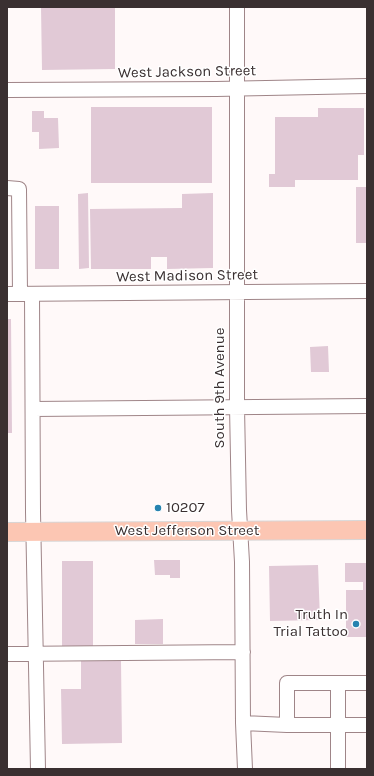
<!DOCTYPE html>
<html>
<head>
<meta charset="utf-8">
<style>
  body { margin:0 }
  #map { position:relative; width:374px; height:776px; overflow:hidden; background:#fff9f9; font-family:Karla,sans-serif }
  canvas { display:block }
  .frame { position:absolute; inset:0; border:8px solid #3a3031; pointer-events:none }
</style>
</head>
<body>
<div id="map">
<canvas width="374" height="776"></canvas>
<div class="frame"></div>
</div>
<script>
const context = document.querySelector('canvas').getContext('2d');
context.lineJoin = 'round';
function fillPath(path, color) {
  context.fillStyle = color;
  context.fill(path, 'evenodd');
}
function shape(rows) {
  const path = new Path2D();
  for (const r of rows) {
    path.moveTo(r[0], r[1]);
    for (let i = 2; i < r.length; i += 2) path.lineTo(r[i], r[i + 1]);
  }
  return path;
}
function trace(path, color, width, dash) {
  context.strokeStyle = color;
  context.lineWidth = width;
  context.lineCap = dash ? 'butt' : 'round';
  context.setLineDash(dash || []);
  context.stroke(path);
}
function drawText(font, color, halo, rows, align = 'center') {
  context.font = font + ' Karla,sans-serif';
  context.lineWidth = 3;
  context.setLineDash([]);
  context.textBaseline = 'middle';
  context.strokeStyle = halo;
  context.fillStyle = color;
  for (const [text, x, y, turn = 0] of rows) {
    context.save();
    context.translate(x, y);
    context.rotate((+turn || 0) * Math.PI / 180);
    context.textAlign = isNaN(turn) ? turn : align;
    if (halo) context.strokeText(text, 0, 0);
    context.fillText(text, 0, 0);
    context.restore();
  }
}
fillPath(shape([
  [41,7,115,7,115,69,42,70],
  [91,107,212,107,212,183,91,183],
  [318,108,364,108,364,155,358,155,358,180,295,180,295,187,269,187,269,174,275,174,275,117,318,117],
  [32,111,44,111,44,118,58,118,59,148,39,149,39,132,32,132],
  [356,187,367,187,367,243,356,243],
  [88,193,89,268,79,269,78,194],
  [213,193,213,268,167,269,167,257,151,257,151,269,91,269,90,209,182,208,182,194],
  [35,206,59,206,59,269,35,269],
  [7,319,11,319,12,433,7,433],
  [328,346,329,372,311,372,310,347],
  [154,560,180,560,180,578,170,578,170,575,155,575],
  [62,561,93,561,93,646,62,646],
  [345,563,367,563,367,637,346,637,346,590,363,590,363,582,345,582],
  [318,565,320,620,270,621,269,566],
  [163,619,163,644,135,644,135,620],
  [81,661,121,661,122,743,62,744,61,689,81,689]
]), '#e1c9d6');
const minor = shape([
  [237,7,237,407,239,510,242,562,243,723,245,769],
  [7,90,216,89,367,86],
  [7,188,19,189,20,294],
  [7,294,367,291],
  [32,294,33,512,38,769],
  [33,409,367,406],
  [7,654,243,652],
  [338,683,338,725,367,725],
  [243,723,287,725,287,683,367,683],
  [287,725,338,725,338,769]
]);
const major = shape([
  [7,532,367,530]
]);
trace(minor, '#9f8588', 16);
trace(major, '#d8d6d6', 20);
trace(minor, '#fff', 14);
trace(major, '#fcc6b3', 18);
for (const [x, y, r, color] of [
  [158,508,4,"#2683b0"],
  [356,624,4,"#2683b0"]
]) {
  const dot = new Path2D();
  dot.arc(x, y, r, 0, 2 * Math.PI);
  context.fillStyle = color;
  context.fill(dot);
  trace(dot, '#fff', 1.5);
}
drawText('15px', '#3a3031', '#fff', [
  ["West Jackson Street",187,72,-1],
  ["West Madison Street",187,276,-1],
  ["South 9th Avenue",220,388,-90],
  ["West Jefferson Street",187,531]
]);
drawText('15px', '#3a3031', '#fff', [
  ["10207",166,508],
  ["Truth In",348,615,"right"],
  ["Trial Tattoo",348,632,"right"]
], 'left');
</script>
</body>
</html>
